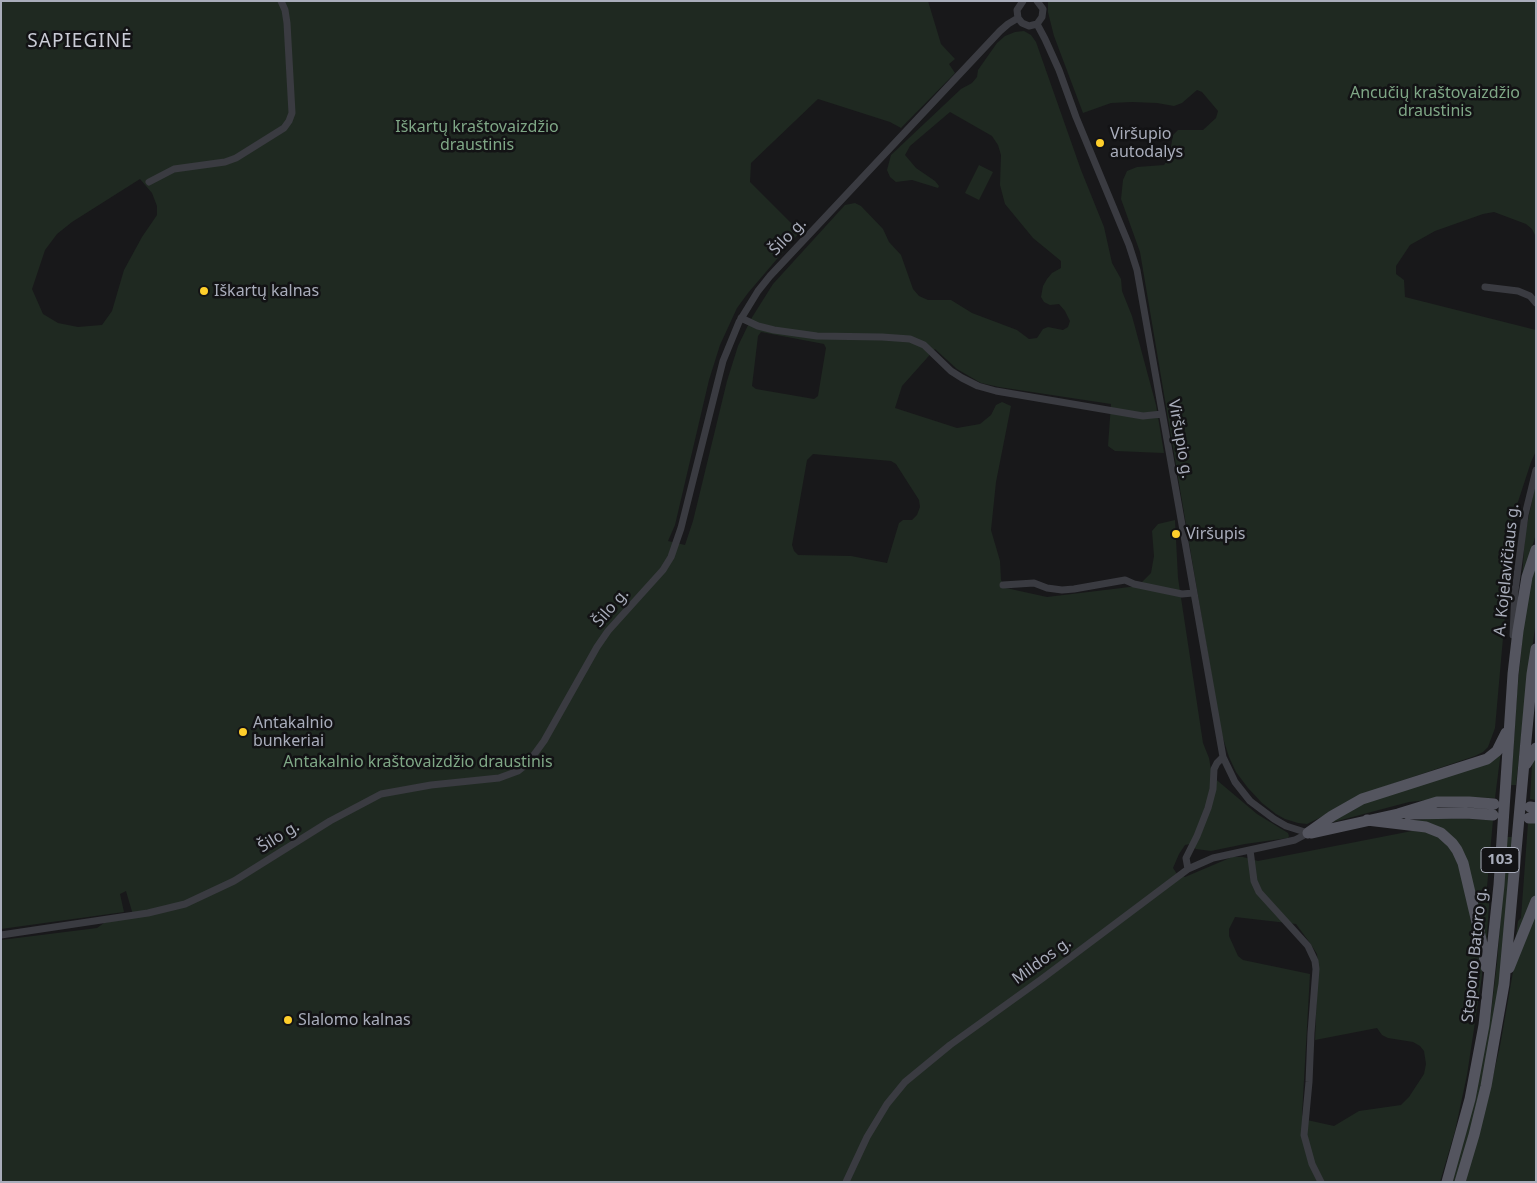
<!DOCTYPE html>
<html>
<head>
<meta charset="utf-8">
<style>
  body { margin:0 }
  #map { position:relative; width:1537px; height:1183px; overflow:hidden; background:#18181a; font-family:"Noto Sans",sans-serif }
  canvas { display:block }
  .frame { position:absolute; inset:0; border:2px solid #a9adbb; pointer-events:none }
</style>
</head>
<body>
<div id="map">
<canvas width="1537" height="1183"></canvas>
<div class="frame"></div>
</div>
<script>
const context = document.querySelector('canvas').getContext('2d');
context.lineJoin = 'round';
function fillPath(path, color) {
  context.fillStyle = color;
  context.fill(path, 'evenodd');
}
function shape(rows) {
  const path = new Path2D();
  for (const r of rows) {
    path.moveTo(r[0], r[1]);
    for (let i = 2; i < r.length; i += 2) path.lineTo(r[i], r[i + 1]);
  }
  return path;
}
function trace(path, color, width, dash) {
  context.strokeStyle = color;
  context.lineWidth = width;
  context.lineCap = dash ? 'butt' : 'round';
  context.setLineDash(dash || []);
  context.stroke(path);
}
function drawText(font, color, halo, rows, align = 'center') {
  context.font = font + ' "Noto Sans",sans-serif';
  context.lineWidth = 5;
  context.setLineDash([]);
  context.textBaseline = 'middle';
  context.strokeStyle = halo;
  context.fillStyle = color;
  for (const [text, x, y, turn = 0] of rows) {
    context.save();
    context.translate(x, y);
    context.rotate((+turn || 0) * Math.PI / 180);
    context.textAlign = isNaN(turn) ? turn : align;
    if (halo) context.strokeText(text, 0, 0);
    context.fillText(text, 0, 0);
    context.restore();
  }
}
fillPath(shape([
  [1,1,928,1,941,44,955,59,949,64,955,73,901,128,890,122,818,99,751,163,750,182,800,232,748,293,737,308,720,345,709,380,675,525,668,541,685,545,693,521,727,381,738,346,751,319,773,284,845,205,855,203,861,206,883,229,889,242,901,255,913,289,919,296,928,300,951,300,972,313,1017,330,1029,339,1037,338,1043,329,1048,327,1063,330,1068,327,1070,321,1065,311,1059,304,1050,305,1044,302,1041,297,1043,286,1047,279,1052,273,1061,268,1061,261,1033,238,1005,204,1000,185,1001,155,998,145,992,136,950,112,910,146,905,155,916,168,935,181,939,186,938,188,912,180,896,182,890,177,887,170,891,155,961,89,972,83,977,77,978,70,997,43,1005,36,1015,32,1024,31,1031,35,1036,42,1081,170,1104,227,1112,263,1121,279,1122,291,1132,316,1156,405,1164,453,1115,451,1108,446,1111,404,999,387,981,383,957,369,935,349,902,386,895,408,957,428,980,424,991,415,996,405,1002,402,1011,406,996,482,991,530,1000,561,1001,580,1006,588,1047,597,1138,586,1151,573,1154,556,1152,531,1158,524,1175,520,1178,578,1203,743,1209,758,1212,776,1257,814,1288,833,1289,836,1288,838,1245,844,1211,851,1196,849,1190,844,1185,845,1179,854,1173,868,1177,874,1185,877,1232,857,1243,857,1258,861,1412,831,1432,832,1438,835,1457,856,1482,963,1482,976,1467,1075,1455,1131,1440,1182,1,1182,1,940,97,928,104,923,133,915,126,891,120,894,124,912,1,929],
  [140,179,152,193,157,206,157,215,142,237,124,270,112,311,102,325,78,327,58,323,43,314,32,289,45,250,57,234,72,222],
  [761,332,824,344,826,348,818,396,814,399,756,389,752,386,758,336],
  [813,454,891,461,896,464,919,500,920,507,917,515,912,520,903,520,899,523,887,563,851,556,798,555,794,551,792,545,807,460],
  [1235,917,1296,924,1310,943,1317,954,1318,963,1315,1040,1377,1028,1382,1035,1388,1038,1413,1042,1420,1046,1424,1051,1426,1064,1424,1074,1409,1097,1401,1105,1359,1111,1334,1126,1307,1120,1302,1115,1310,974,1243,960,1238,956,1229,936,1229,929],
  [1048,1,1536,1,1536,237,1532,229,1526,224,1494,212,1483,214,1435,231,1410,245,1396,266,1396,274,1404,280,1405,297,1536,330,1536,451,1531,462,1514,514,1495,728,1488,747,1483,752,1475,756,1380,788,1307,824,1298,823,1285,819,1276,814,1262,803,1248,788,1236,772,1229,757,1221,732,1140,252,1121,199,1123,180,1127,171,1137,167,1164,165,1169,158,1173,135,1178,130,1203,130,1216,118,1218,111,1202,92,1197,90,1182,103,1174,106,1157,103,1132,102,1111,103,1083,113,1054,36,1048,12],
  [979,165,993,172,979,200,965,193],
  [1536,482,1536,534,1522,580,1525,534],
  [1536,564,1536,621,1525,700,1516,785,1511,785,1517,693,1526,602],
  [1501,751,1495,798,1456,797,1409,802,1326,824,1353,807],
  [1536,754,1536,800,1530,799,1532,764],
  [1440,818,1493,820,1487,887,1490,892,1486,947,1456,844,1403,821],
  [1528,823,1536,823,1536,896,1515,944,1518,921,1521,918],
  [1507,837,1513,837,1504,939,1495,1020,1470,1134,1456,1182,1451,1182,1491,1013,1497,963],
  [1536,910,1536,1182,1464,1182,1487,1102,1500,1046,1514,966]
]), '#1f2921');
trace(shape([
  [1023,1,1017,10,1018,18,1022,23,1029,26,1037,24,1042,17,1043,9,1037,1],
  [1037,24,1045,39,1059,70,1076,117,1129,245,1137,270,1223,757,1235,782,1250,801,1274,819,1286,826,1308,833],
  [149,182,174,169,225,162,236,158,284,128,289,121,292,113,287,23,285,10,281,1],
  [1485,287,1518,291,1530,296,1536,303],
  [741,318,758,326,774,330,817,336,882,337,910,339,924,345,951,371,962,378,978,386,996,391,1143,416,1162,414],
  [1003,585,1034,583,1047,588,1062,590,1074,589,1125,580,1134,584,1182,594,1193,593],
  [1513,635,1515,591,1525,515,1536,470],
  [1250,850,1254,881,1259,892,1308,946,1315,961,1316,969,1311,1033,1309,1082,1304,1135,1312,1164,1321,1182],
  [1188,869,1186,858,1197,836,1208,808,1213,789,1214,769,1217,763,1223,757],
  [1,935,148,913,185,904,234,881,330,821,381,794,431,785,499,778,518,771,528,763,544,741,597,647,608,631,663,570,671,557,681,528,723,361,739,322,758,291,770,276,1000,31,1008,24,1018,18],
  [846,1182,867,1137,887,1104,905,1082,950,1045,1043,978,1188,869,1213,858,1295,840,1308,833]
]), '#3a3b41', 7);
trace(shape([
  [1526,764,1536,748],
  [1530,807,1536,808],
  [1408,814,1466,813,1493,815],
  [1529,818,1536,818],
  [1367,820,1426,827,1441,833,1452,843,1457,850,1463,863,1483,948,1486,967],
  [1308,833,1332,816,1362,799,1487,759,1497,751,1506,733],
  [1312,833,1398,814,1437,802,1469,802,1494,804],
  [1509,968,1536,901],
  [1447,1182,1470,1099,1484,1025,1499,885,1513,674,1518,631,1527,577,1536,550],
  [1460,1182,1474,1135,1486,1086,1504,984,1532,674,1536,649]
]), '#54555f', 11);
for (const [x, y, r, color] of [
  [1100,143,5,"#ffcf2b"],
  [204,291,5,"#ffcf2b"],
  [1176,534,5,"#ffcf2b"],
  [243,732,5,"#ffcf2b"],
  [288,1020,5,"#ffcf2b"]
]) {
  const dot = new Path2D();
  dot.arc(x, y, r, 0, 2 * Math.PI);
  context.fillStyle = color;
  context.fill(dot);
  trace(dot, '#131315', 2);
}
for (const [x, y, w] of [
  [1500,860,38]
]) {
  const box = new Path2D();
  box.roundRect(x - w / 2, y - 12.5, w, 25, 4);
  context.fillStyle = '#131315';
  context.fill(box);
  trace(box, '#a9adbb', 1);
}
drawText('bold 15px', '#a9adbb', null, [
  ["103",1500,860]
]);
drawText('16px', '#7fa786', '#131315', [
  ["Ancučių kraštovaizdžio",1435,93],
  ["draustinis",1435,111],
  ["Iškartų kraštovaizdžio",477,127],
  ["draustinis",477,145],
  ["Antakalnio kraštovaizdžio draustinis",418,762]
]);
drawText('16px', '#a9adbb', '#131315', [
  ["Viršupio",1110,134],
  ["autodalys",1110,152],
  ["Iškartų kalnas",214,291],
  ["Viršupis",1186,534],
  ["Antakalnio",253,723],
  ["bunkeriai",253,741],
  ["Slalomo kalnas",298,1020]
], 'left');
drawText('16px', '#a9adbb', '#131315', [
  ["Šilo g.",788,237,-46],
  ["Viršupio g.",1180,439,80],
  ["A. Kojelavičiaus g.",1507,570,-84],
  ["Šilo g.",611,608,-49],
  ["Šilo g.",279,837,-32],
  ["Stepono Batoro g.",1475,955,-84],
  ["Mildos g.",1042,961,-36]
]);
context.letterSpacing = '1px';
drawText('19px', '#caccd6', '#131315', [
  ["SAPIEGINĖ",80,42]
]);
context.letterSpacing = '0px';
</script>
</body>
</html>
